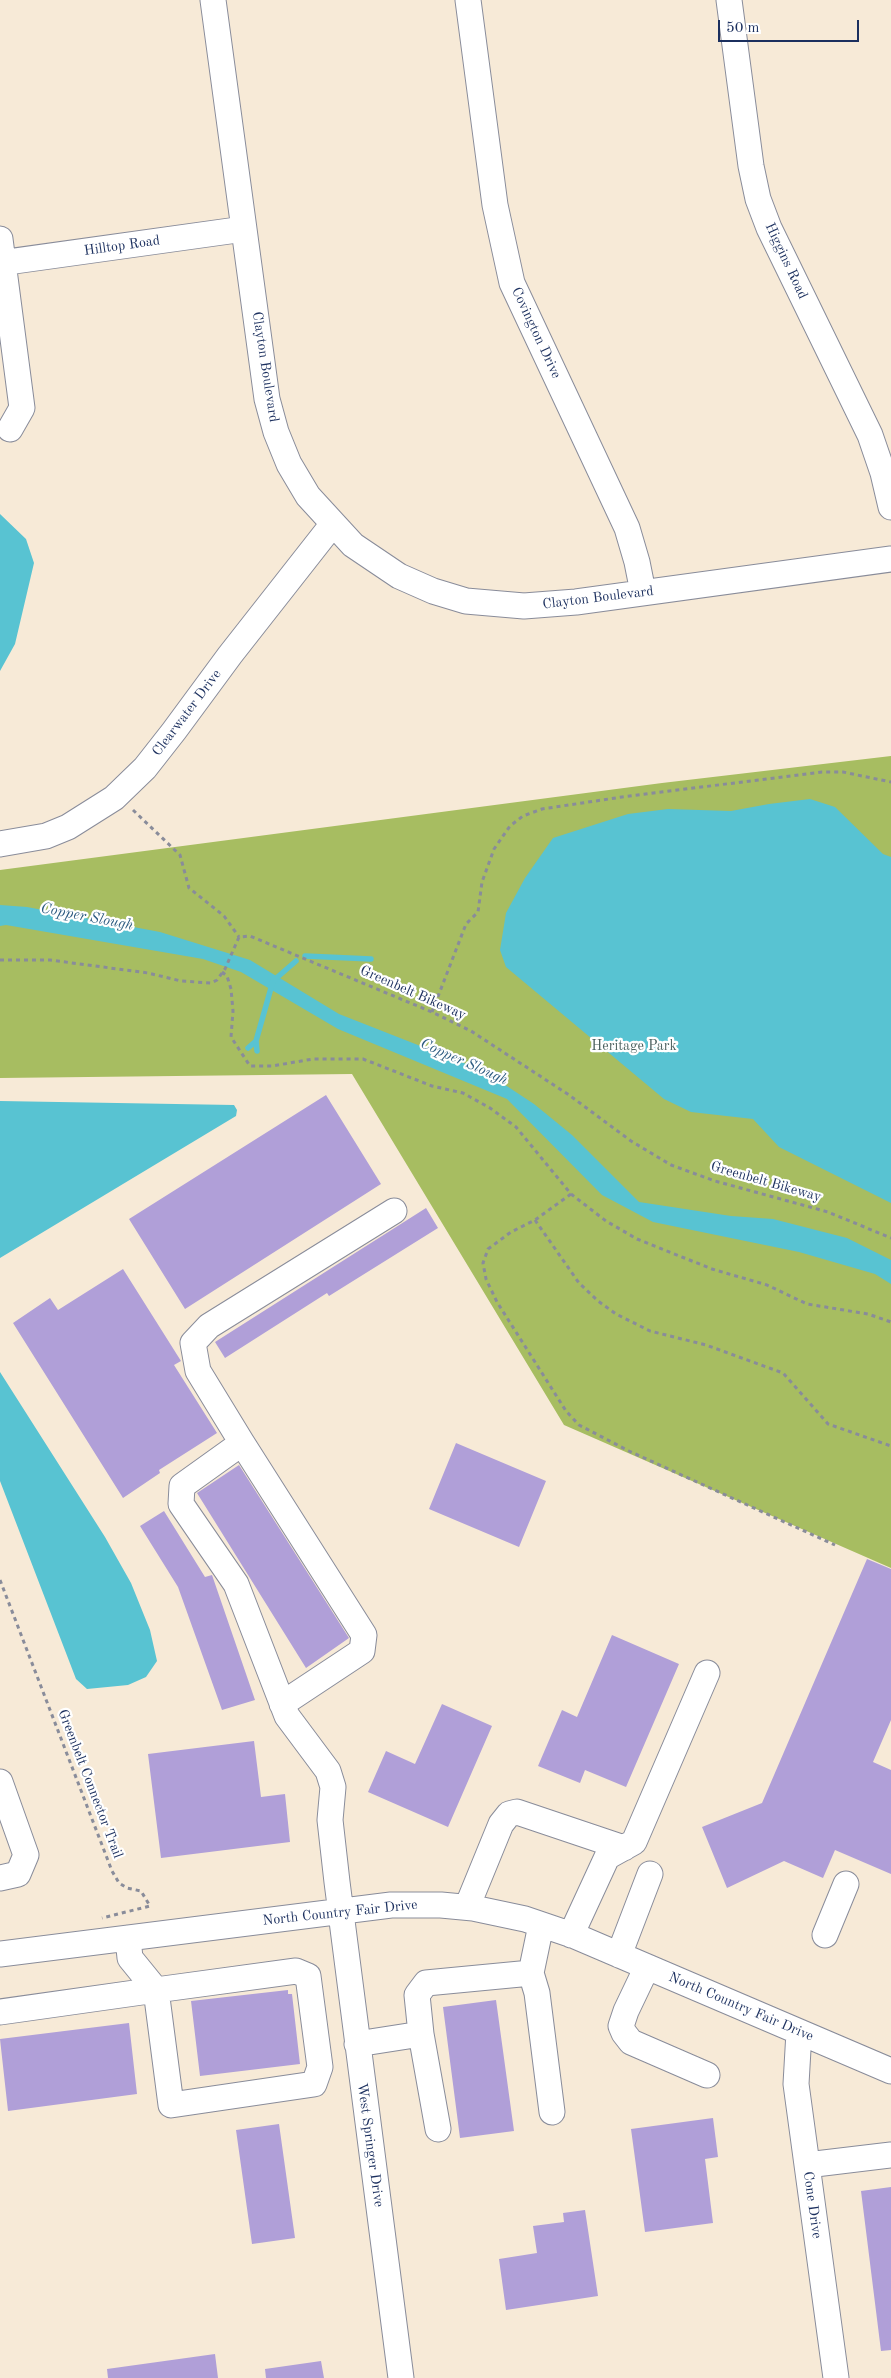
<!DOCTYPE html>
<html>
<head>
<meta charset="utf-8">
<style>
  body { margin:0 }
  #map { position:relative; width:891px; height:2378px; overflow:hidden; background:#f7ead7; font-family:"Old Standard TT",serif }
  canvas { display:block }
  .scale { position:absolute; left:718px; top:20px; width:141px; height:22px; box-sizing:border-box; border:2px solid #1b2f5e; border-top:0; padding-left:6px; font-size:15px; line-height:18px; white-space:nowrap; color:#1b2f5e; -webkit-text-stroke:4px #fff; paint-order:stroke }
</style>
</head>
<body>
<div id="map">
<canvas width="891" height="2378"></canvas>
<div class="scale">50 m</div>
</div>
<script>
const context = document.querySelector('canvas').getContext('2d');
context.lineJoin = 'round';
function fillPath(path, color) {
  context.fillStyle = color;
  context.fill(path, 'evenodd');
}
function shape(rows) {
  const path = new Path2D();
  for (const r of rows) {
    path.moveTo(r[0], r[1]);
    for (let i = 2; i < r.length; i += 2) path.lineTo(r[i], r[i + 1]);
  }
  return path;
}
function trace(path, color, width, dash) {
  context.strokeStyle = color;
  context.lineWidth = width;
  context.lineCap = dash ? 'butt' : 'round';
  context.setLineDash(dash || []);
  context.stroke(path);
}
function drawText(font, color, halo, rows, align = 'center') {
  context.font = font + ' "Old Standard TT",serif';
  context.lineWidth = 4.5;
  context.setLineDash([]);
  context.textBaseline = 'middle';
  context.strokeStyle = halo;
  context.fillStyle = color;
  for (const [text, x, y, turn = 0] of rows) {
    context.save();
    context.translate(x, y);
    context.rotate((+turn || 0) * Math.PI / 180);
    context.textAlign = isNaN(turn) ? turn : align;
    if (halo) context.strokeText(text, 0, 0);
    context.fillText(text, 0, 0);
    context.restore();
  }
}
fillPath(shape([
  [891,756,891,1568,564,1425,352,1074,0,1078,0,870,662,783]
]), '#a7bd61');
fillPath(shape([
  [0,514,26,539,34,563,15,644,0,671],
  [810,799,835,807,883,854,891,857,891,1203,779,1147,753,1119,691,1112,664,1099,506,967,500,950,506,913,525,878,553,838,628,814,668,809,731,811,769,804],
  [0,905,27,907,160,932,250,960,339,1014,484,1071,534,1104,572,1135,639,1202,731,1216,773,1219,847,1238,891,1260,891,1284,875,1274,799,1252,653,1222,602,1195,507,1099,338,1029,241,972,203,959,6,925,0,926],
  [0,1101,234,1105,237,1110,236,1116,0,1258],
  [0,1372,105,1537,131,1583,150,1630,157,1661,146,1677,128,1685,87,1689,76,1679,0,1481]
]), '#58c3d2');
trace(shape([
  [305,956,371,959],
  [248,1048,256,1041],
  [257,1051,256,1041,273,981,296,961]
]), '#58c3d2', 5.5);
fillPath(shape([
  [326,1095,381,1184,185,1309,129,1219],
  [426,1208,438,1228,329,1296,327,1293,225,1358,215,1342],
  [123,1269,181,1361,174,1365,217,1433,159,1470,160,1473,123,1498,13,1323,50,1298,58,1310],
  [456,1443,546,1481,519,1547,429,1509],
  [239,1465,349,1638,306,1668,197,1493],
  [164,1511,205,1577,212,1575,255,1700,222,1710,178,1587,140,1526],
  [867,1559,891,1569,891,1720,873,1762,891,1770,891,1874,835,1850,823,1878,784,1861,727,1888,702,1827,762,1803],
  [612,1635,679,1664,626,1787,585,1770,580,1783,538,1766,562,1710,577,1717],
  [442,1704,492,1726,448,1827,368,1792,386,1751,415,1764],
  [254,1741,261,1797,285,1794,290,1842,161,1858,148,1754],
  [288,1990,288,1994,292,1994,300,2064,200,2076,191,2001],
  [496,2000,514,2131,460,2138,443,2007],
  [129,2023,137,2094,8,2111,0,2039],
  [713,2118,718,2157,705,2159,713,2223,645,2232,631,2129],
  [279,2124,295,2238,252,2244,236,2130],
  [891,2187,891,2350,881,2351,861,2191],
  [585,2210,598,2296,506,2310,499,2259,537,2253,533,2226,564,2222,563,2213],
  [215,2354,218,2378,108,2378,107,2369],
  [321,2361,324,2378,266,2378,265,2369]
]), '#b09fd8');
const minor = shape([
  [213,0,267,399,276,432,289,464,308,496,353,545,399,576,433,591,466,601,524,606,576,602,891,559],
  [468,0,495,205,512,283,627,528,637,562,643,592],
  [729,0,751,166,758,199,769,228,870,435,883,473,891,507],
  [0,239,22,408,10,429],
  [0,263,244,229],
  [0,844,46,836,68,827,114,798,145,768,174,731,230,655,332,525],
  [394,1211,209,1326,193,1343,198,1371,242,1443,182,1486,181,1504,236,1584,287,1716,328,1771,333,1787,330,1820,337,1882,401,2378],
  [242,1443,364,1635,362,1651,282,1704],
  [0,1782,26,1855,18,1874,0,1878],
  [467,1907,501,1824,509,1814,517,1812,624,1848],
  [571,1935,607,1857,634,1842,707,1673],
  [825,1935,846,1884],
  [0,1954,391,1905,441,1905,473,1908,525,1919,575,1936,891,2071],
  [619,1955,650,1874],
  [647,1967,626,2011,621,2026,624,2033,631,2042,707,2075],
  [531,1973,537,1993,552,2112],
  [0,2012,156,1990,296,1971,308,1976,320,2067,314,2084,171,2105,156,1990,130,1958,128,1938],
  [799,2032,796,2084,836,2378],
  [421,2034,438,2129],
  [357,2044,421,2034,417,1995,426,1983,531,1973,541,1925],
  [807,2165,891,2155]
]);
trace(minor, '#898c9a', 27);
trace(shape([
  [133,810,180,855,189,888,224,916,239,937],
  [0,960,50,960,148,973,181,981,211,983,217,980,225,969,239,937,250,936,432,1012,471,1031,569,1095,631,1141,671,1165,715,1181,828,1212,891,1238],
  [222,972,227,976,231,989,233,1011,231,1037,250,1066,272,1066,313,1059,363,1059,432,1086,463,1093,490,1108,516,1127,571,1194,606,1221,637,1239,712,1269,767,1285,807,1304,868,1314,891,1322],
  [432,1012,466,924,478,912,482,882,494,849,510,826,523,816,542,809,622,797,822,772,843,772,891,782],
  [571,1194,535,1220,511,1232,488,1249,483,1263,486,1279,497,1302,566,1411,579,1425,629,1451,835,1545],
  [535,1220,579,1283,598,1301,616,1314,650,1331,706,1345,783,1373,828,1424,891,1446],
  [0,1580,112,1871,119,1883,127,1888,141,1891,150,1906,102,1918]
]), '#898c9a', 3, [4, 4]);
trace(minor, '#fff', 25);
drawText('14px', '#1b2f5e', '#fff', [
  ["Hilltop Road",122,246,-8],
  ["Higgins Road",786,261,65],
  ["Covington Drive",536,333,65],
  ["Clayton Boulevard",265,367,81],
  ["Clayton Boulevard",598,598,-7],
  ["Clearwater Drive",187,713,-53],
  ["Greenbelt Bikeway",413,993,24],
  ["Greenbelt Bikeway",766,1182,16],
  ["Greenbelt Connector Trail",90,1784,69],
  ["North Country Fair Drive",340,1913,-6],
  ["North Country Fair Drive",741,2007,23],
  ["West Springer Drive",370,2145,82],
  ["Cone Drive",812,2205,82]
]);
drawText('14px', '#4c615f', '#fff', [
  ["Heritage Park",634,1046]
]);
drawText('italic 15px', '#2d5b81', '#fff', [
  ["Copper Slough",87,917,11],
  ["Copper Slough",464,1062,24]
]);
</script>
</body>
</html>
